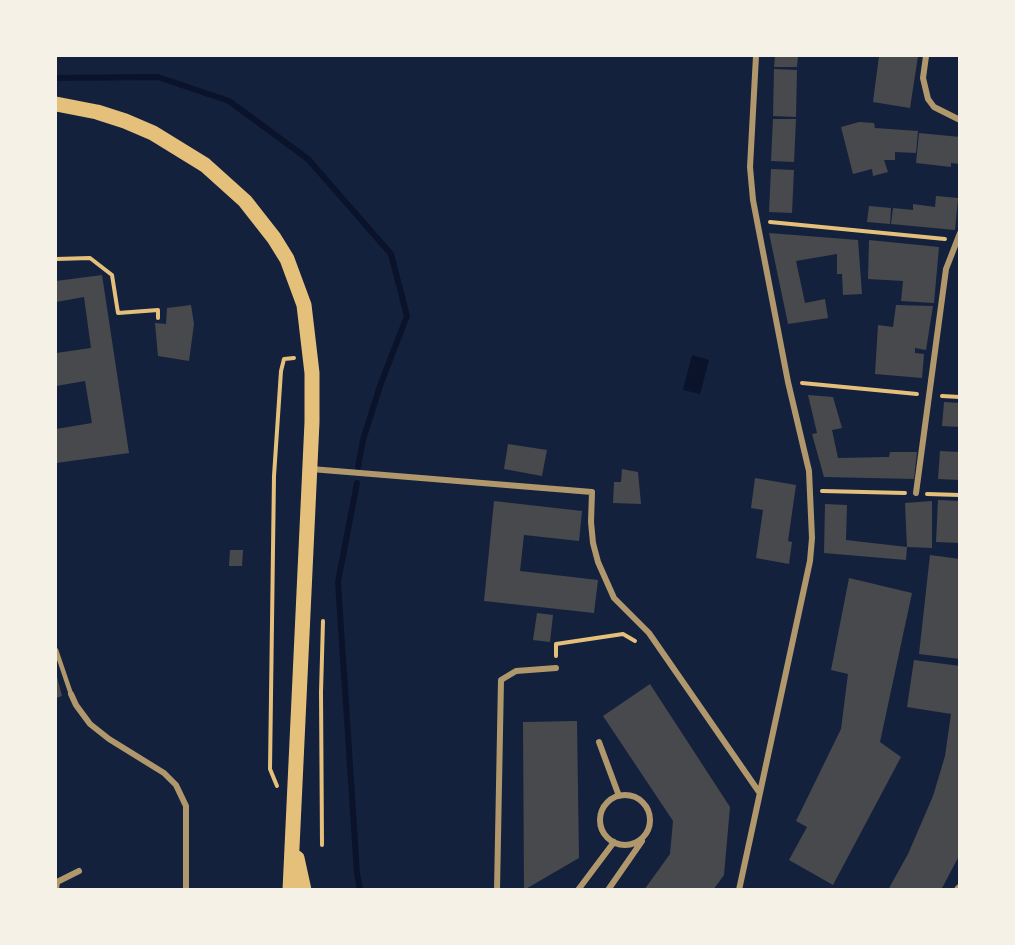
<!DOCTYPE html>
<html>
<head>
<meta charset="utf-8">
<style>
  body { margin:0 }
  #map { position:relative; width:1015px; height:945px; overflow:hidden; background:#14213d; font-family:"Alegreya Sans",sans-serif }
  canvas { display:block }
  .frame { position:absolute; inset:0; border:57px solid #f6f1e7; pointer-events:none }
</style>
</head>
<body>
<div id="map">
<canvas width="1015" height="945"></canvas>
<div class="frame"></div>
</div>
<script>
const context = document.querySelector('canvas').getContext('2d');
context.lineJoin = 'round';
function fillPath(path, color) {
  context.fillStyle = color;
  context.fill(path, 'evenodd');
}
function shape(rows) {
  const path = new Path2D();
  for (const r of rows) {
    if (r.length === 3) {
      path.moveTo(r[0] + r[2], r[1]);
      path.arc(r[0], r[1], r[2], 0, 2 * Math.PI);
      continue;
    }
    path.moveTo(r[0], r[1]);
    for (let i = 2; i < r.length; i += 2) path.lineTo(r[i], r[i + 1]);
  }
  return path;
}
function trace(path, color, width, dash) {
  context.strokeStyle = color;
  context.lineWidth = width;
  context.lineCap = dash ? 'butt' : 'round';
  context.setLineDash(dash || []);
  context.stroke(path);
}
fillPath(shape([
  [692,355,709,360,700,394,683,390]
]), '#0b132b');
trace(shape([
  [56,78,158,77,229,101,308,159,391,254,407,316,381,383,363,440,358,467],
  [357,483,338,582,357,873,360,890]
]), '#0b132b', 6);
fillPath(shape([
  [775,56,798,56,797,67,774,67],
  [879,56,918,56,910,108,873,102],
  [774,69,797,70,796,117,773,116],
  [773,119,796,119,794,162,771,161],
  [859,122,874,123,875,128,918,131,916,153,895,152,895,160,884,160,888,172,873,176,872,169,853,174,841,127],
  [919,133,960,137,960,164,951,163,951,167,916,163],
  [771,169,794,170,792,213,769,212],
  [936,196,958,198,955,230,891,224,893,208,913,210,913,204,935,207],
  [869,206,891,208,890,224,867,222],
  [769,233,858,240,862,294,843,295,842,274,837,274,837,254,796,261,805,303,825,299,828,318,788,324],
  [869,240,939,247,934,303,901,301,903,281,868,279],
  [102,275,129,453,56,463,56,429,92,423,85,381,56,386,56,353,91,348,84,297,56,302,56,281],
  [191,305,194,324,189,361,158,356,155,323,166,324,167,308],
  [896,305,933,306,926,350,915,348,915,353,924,354,922,378,875,374,878,325,893,327],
  [808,395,833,397,842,428,832,430,838,458,889,457,890,452,917,452,914,479,824,477,812,434,817,433],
  [944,402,960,403,960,427,942,426],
  [508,444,547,450,542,476,504,469],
  [940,451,960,452,960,480,938,479],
  [622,469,638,472,641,504,613,503,614,482,621,482],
  [755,478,796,485,788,541,792,542,789,564,756,558,763,510,751,508],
  [938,500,960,501,960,543,936,542],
  [494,501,582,511,579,541,524,535,520,571,598,580,594,613,484,601],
  [932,501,932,548,907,547,905,503],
  [825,504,847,505,846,540,907,547,906,560,824,553],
  [230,550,243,550,242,566,229,566],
  [930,555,960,559,960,659,919,654],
  [849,578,912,593,880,742,901,757,833,885,789,860,807,827,796,821,841,729,848,674,831,670],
  [537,613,553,615,550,642,533,640],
  [914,660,960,666,960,854,941,890,888,890,908,854,933,796,945,756,951,714,907,707],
  [56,673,62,696,56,698],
  [650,684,730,807,724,875,713,890,644,890,670,854,673,821,603,716],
  [577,721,579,858,524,890,523,722]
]), '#48494c');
trace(shape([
  [770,222,945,239],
  [56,259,90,258,112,275,118,313,158,310,158,318],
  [802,383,917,394],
  [942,396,960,397],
  [822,491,905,493],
  [927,494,960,495],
  [556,656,556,644,623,634,635,641],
  [277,786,270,769,274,476,281,371,284,359,294,358],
  [322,845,321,692,323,621]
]), '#e5c07b', 4);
trace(shape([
  [56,650,71,694]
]), '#b1986c', 4.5);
trace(shape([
  [926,56,923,78,928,99,934,107,960,120],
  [311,469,592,492,591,522,593,543,598,562,614,598,649,633,759,792],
  [916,493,946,269,960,233],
  [71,694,76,705,90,724,109,739,164,773,176,785,186,806,186,890],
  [599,742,619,796],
  [625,820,25],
  [56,889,57,882,79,871],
  [497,890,501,680,516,671,556,668],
  [578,890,614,842],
  [608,890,642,841],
  [739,890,810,561,812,538,809,471,788,382,753,200,750,167,756,56]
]), '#b1986c', 6);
trace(shape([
  [959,890,960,889]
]), '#b1986c', 10);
trace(shape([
  [56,104,97,112,125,121,153,133,205,165,245,201,274,238,287,259,304,305,312,373,312,422,290,890],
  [297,858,304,890]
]), '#e5c07b', 15);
</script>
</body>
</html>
